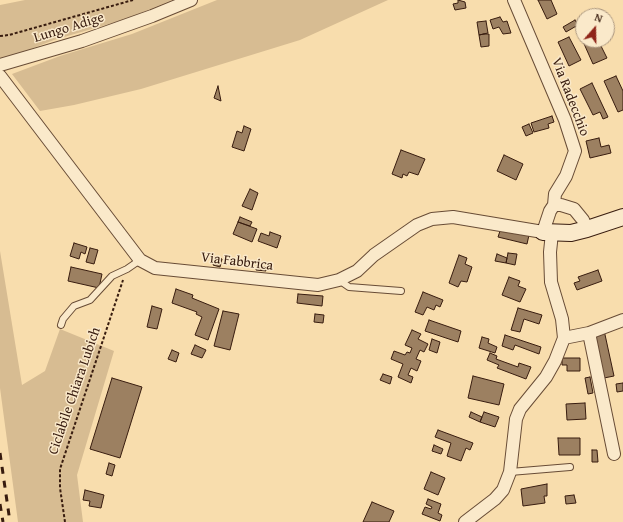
<!DOCTYPE html>
<html>
<head>
<meta charset="utf-8">
<style>
  body { margin:0 }
  #map { position:relative; width:623px; height:522px; overflow:hidden; background:#f8ddad; font-family:"Gentium Book Plus",serif }
  canvas { display:block }
  .north { position:absolute; left:575px; top:8px; width:40px; height:40px; box-sizing:border-box; background:#fae9ca; border:1px solid #ac977f; border-radius:50%; rotate:20deg; font-size:11px; font-weight:700; line-height:16px; text-align:center; color:#381c0f }
  .north::after { content:''; display:block; margin:auto; width:14px; height:18px; background:#8f2418; clip-path:polygon(50% 0,100% 100%,50% 72%,0 100%) }
</style>
</head>
<body>
<div id="map">
<canvas width="623" height="522"></canvas>
<div class="north">N</div>
</div>
<script>
const context = document.querySelector('canvas').getContext('2d');
context.lineJoin = 'round';
function fillPath(path, color) {
  context.fillStyle = color;
  context.fill(path, 'evenodd');
}
function shape(rows) {
  const path = new Path2D();
  for (const r of rows) {
    path.moveTo(r[0], r[1]);
    for (let i = 2; i < r.length; i += 2) path.lineTo(r[i], r[i + 1]);
  }
  return path;
}
function trace(path, color, width, dash) {
  context.strokeStyle = color;
  context.lineWidth = width;
  context.lineCap = dash ? 'butt' : 'round';
  context.setLineDash(dash || []);
  context.stroke(path);
}
function drawText(font, color, halo, rows, align = 'center') {
  context.font = font + ' "Gentium Book Plus",serif';
  context.lineWidth = 3;
  context.setLineDash([]);
  context.textBaseline = 'middle';
  context.strokeStyle = halo;
  context.fillStyle = color;
  for (const [text, x, y, turn = 0] of rows) {
    context.save();
    context.translate(x, y);
    context.rotate((+turn || 0) * Math.PI / 180);
    context.textAlign = isNaN(turn) ? turn : align;
    if (halo) context.strokeText(text, 0, 0);
    context.fillText(text, 0, 0);
    context.restore();
  }
}
fillPath(shape([
  [25,0,172,0,126,19,54,40,0,61,0,5],
  [217,0,388,0,300,40,141,89,74,105,40,111,12,74,60,56,132,34],
  [0,251,22,385,45,371,60,329,114,351,77,475,83,522,18,522,0,388]
]), '#d7bc92');
const building = shape([
  [458,0,465,2,466,8,455,10,453,4,458,3,458,0],
  [538,0,551,0,557,14,547,19,538,0],
  [500,17,503,22,507,21,511,33,503,34,499,27,493,29,490,20,500,17],
  [575,20,578,25,566,32,563,27,575,20],
  [486,21,488,33,479,35,477,22,486,21],
  [484,34,489,34,489,46,481,47,479,35,484,34],
  [583,36,583,40,598,40,607,58,593,64,581,37,583,36],
  [569,37,581,60,569,66,558,42,569,37],
  [616,76,623,91,623,110,618,112,604,81,616,76],
  [592,83,608,117,603,119,600,112,593,115,580,89,592,83],
  [218,86,221,101,214,98,218,86],
  [552,116,554,122,548,124,549,128,534,132,531,123,552,116],
  [529,124,533,133,526,136,522,127,529,124],
  [244,126,251,129,244,151,232,147,237,131,242,133,244,126],
  [599,138,601,147,609,145,611,153,590,158,586,141,599,138],
  [401,150,425,159,418,175,409,172,407,176,403,174,402,178,392,174,401,150],
  [504,155,523,164,516,180,497,171,504,155],
  [250,189,258,193,252,210,242,206,250,189],
  [240,217,252,222,250,226,238,222,240,217],
  [238,222,257,229,252,242,233,234,238,222],
  [501,228,529,235,527,244,498,237,501,228],
  [270,232,281,236,277,248,258,241,261,233,269,236,270,232],
  [74,243,87,247,85,254,81,252,79,259,70,256,74,243],
  [90,248,98,250,94,264,86,262,90,248],
  [508,253,517,254,515,265,506,263,508,253],
  [497,254,507,258,506,263,495,261,497,254],
  [459,255,467,258,465,264,472,267,467,282,461,281,458,287,449,283,459,255],
  [215,257,222,259,220,267,213,265,215,257],
  [257,266,266,267,266,271,256,270,257,266],
  [71,267,102,274,99,288,68,281,71,267],
  [598,270,602,281,577,290,574,283,580,281,578,277,598,270],
  [509,277,520,281,518,286,526,289,520,302,502,295,509,277],
  [176,289,193,295,192,298,219,309,208,340,195,335,202,317,196,314,197,312,172,303,176,289],
  [423,292,443,300,440,307,436,305,434,310,427,307,423,315,415,312,423,292],
  [298,294,323,296,322,306,297,303,298,294],
  [152,306,162,309,157,329,147,327,152,306],
  [518,308,542,315,539,324,524,319,520,332,511,330,518,308],
  [223,311,239,314,230,350,214,346,223,311],
  [315,314,324,315,323,323,314,322,315,314],
  [429,320,461,331,458,342,425,331,429,320],
  [412,330,421,334,418,339,428,344,424,352,420,350,416,359,421,361,417,371,411,368,408,375,413,377,411,383,398,377,403,364,391,359,394,351,405,355,407,352,410,353,412,348,405,345,412,330],
  [604,330,614,376,604,378,595,332,604,330],
  [505,335,541,347,539,354,515,345,513,350,502,346,505,335],
  [482,337,489,339,488,343,497,347,495,353,479,348,482,337],
  [432,339,440,342,437,353,429,350,432,339],
  [195,345,206,350,202,358,191,354,195,345],
  [172,350,179,353,176,362,168,359,172,350],
  [490,353,497,356,496,359,518,367,519,363,531,367,526,379,497,368,499,365,487,360,490,353],
  [562,358,580,358,580,371,567,371,567,365,562,365,562,358],
  [383,374,392,377,390,384,380,380,383,374],
  [473,376,504,384,499,405,468,398,473,376],
  [590,377,593,393,588,394,585,378,590,377],
  [112,378,142,387,120,458,90,449,112,378],
  [623,383,623,391,617,392,616,384,623,383],
  [585,403,586,419,567,420,566,404,585,403],
  [471,412,482,417,480,422,469,417,471,412],
  [484,412,499,417,495,427,480,422,484,412],
  [438,430,473,443,470,450,466,448,461,461,447,456,451,443,435,437,438,430],
  [558,438,580,438,580,455,559,455,558,438],
  [434,445,443,449,441,454,432,451,434,445],
  [592,450,597,450,598,462,592,462,592,450],
  [109,463,115,465,112,476,106,474,109,463],
  [431,472,445,478,438,495,424,489,431,472],
  [547,484,547,496,544,496,545,503,523,506,521,489,547,484],
  [85,490,104,495,101,508,89,506,90,501,83,500,85,490],
  [574,495,576,503,566,504,565,496,574,495],
  [428,499,441,504,438,513,442,515,440,521,422,514,425,507,431,509,432,507,426,504,428,499],
  [372,502,394,511,389,522,363,522,372,502]
]);
fillPath(building, '#9c8061');
trace(building, '#381c0f', 1);
const lane = shape([
  [339,280,349,287,401,291],
  [61,325,63,319,74,306,90,300,112,276,127,269,140,260],
  [510,472,570,467]
]);
const street = shape([
  [514,0,565,120,575,151,566,176,555,194,554,205],
  [0,65,82,41,152,16,191,0],
  [0,76,140,260,155,268,318,285,339,280,357,271,374,255,417,225,432,219,453,217,543,232,550,211,554,205,561,205,574,209,583,220,587,229],
  [589,333,614,454],
  [564,338,589,333,623,320],
  [465,522,495,499,503,490,510,472,516,419,520,409,546,377,555,361,564,338,562,319,551,282,550,252,552,233]
]);
const secondary = shape([
  [543,232,571,233,587,229,623,217]
]);
trace(lane, '#684c36', 8);
trace(street, '#684c36', 14);
trace(secondary, '#381c0f', 18);
trace(shape([
  [0,36,9,35,133,0],
  [65,522,60,488,60,469,123,280]
]), '#381c0f', 2, [3, 2]);
trace(lane, '#fae9ca', 6);
trace(street, '#fae9ca', 12);
trace(secondary, '#fae9ca', 16);
trace(shape([
  [0,453,10,522],
  [0,504,3,522]
]), '#381c0f', 3, [7, 7]);
drawText('14px', '#381c0f', '#fae9ca', [
  ["Lungo Adige",69,28,-17],
  ["Via Radecchio",570,97,69],
  ["Via Fabbrica",237,262,7],
  ["Ciclabile Chiara Lubich",75,391,-71]
]);
</script>
</body>
</html>
